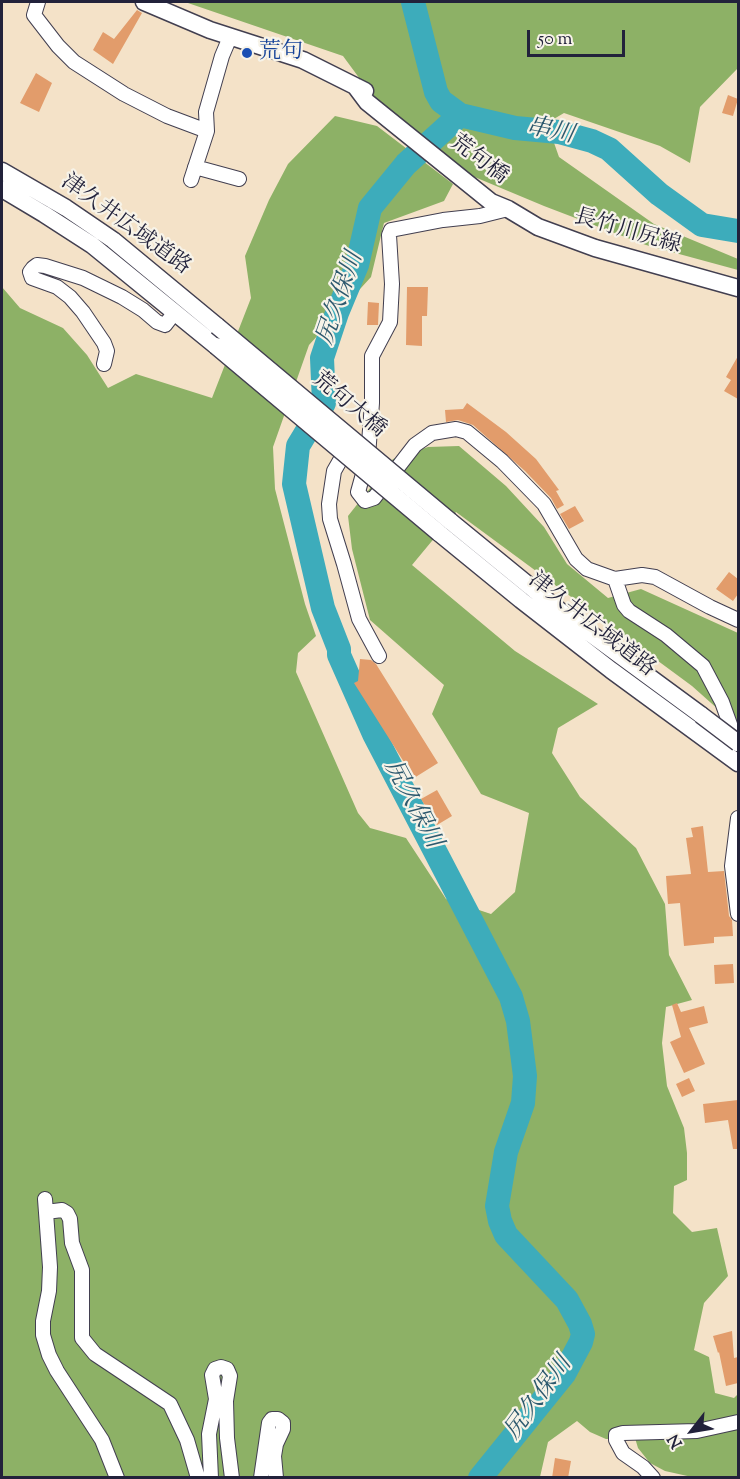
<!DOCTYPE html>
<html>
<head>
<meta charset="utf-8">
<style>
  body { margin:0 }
  #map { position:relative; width:740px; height:1479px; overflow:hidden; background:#f4e2c8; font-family:"Sorts Mill Goudy",serif }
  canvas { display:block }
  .frame { position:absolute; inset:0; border:3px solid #22223b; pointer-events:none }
  .north { position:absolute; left:662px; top:1401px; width:60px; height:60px; -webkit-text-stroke:4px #f7f3e8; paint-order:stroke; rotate:239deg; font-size:16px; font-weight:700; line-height:24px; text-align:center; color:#22223b }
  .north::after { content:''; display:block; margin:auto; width:21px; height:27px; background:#22223b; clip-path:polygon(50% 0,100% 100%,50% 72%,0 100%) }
  .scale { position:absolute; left:527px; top:30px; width:98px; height:27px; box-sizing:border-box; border:3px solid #22223b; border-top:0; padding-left:8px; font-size:18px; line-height:21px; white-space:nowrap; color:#22223b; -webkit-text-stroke:4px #f7f3e8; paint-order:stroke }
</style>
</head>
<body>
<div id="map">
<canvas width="740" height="1479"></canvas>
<div class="frame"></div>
<div class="north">N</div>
<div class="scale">50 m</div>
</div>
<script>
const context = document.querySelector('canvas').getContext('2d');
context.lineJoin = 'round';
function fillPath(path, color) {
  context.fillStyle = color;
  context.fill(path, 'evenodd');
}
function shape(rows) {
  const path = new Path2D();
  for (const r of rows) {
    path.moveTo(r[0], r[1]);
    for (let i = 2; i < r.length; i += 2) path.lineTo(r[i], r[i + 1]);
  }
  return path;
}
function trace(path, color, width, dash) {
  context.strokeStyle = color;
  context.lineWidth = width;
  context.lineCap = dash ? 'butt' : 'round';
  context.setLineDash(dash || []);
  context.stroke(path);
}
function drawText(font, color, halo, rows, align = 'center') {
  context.font = font + ' "Sorts Mill Goudy","Noto Serif JP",serif';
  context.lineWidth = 4.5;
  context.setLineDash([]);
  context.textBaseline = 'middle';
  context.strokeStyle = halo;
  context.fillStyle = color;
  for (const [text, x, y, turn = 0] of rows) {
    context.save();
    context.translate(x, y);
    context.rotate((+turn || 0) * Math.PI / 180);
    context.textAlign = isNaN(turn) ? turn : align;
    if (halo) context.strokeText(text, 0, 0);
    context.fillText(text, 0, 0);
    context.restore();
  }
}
fillPath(shape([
  [185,2,738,2,738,68,700,107,690,163,660,146,564,113,547,123,559,157,654,224,738,259,738,270,646,245,544,206,465,173,385,113,343,56],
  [335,116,377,126,453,184,444,201,384,223,371,277,309,345,273,447,275,489,305,604,316,636,298,653,296,672,358,813,370,828,406,838,446,899,491,914,515,892,529,813,481,794,432,714,444,685,370,620,352,549,348,516,393,459,428,447,459,446,506,486,544,527,567,564,608,598,641,589,738,633,738,727,692,686,456,512,412,565,515,651,598,704,558,728,552,753,580,797,636,848,665,904,669,955,692,1000,666,1007,662,1043,667,1086,684,1128,687,1153,687,1180,674,1186,673,1213,692,1232,717,1228,728,1276,704,1303,694,1350,709,1357,715,1393,734,1398,738,1394,738,1477,692,1477,665,1471,650,1463,638,1448,635,1438,606,1439,590,1432,577,1421,548,1442,540,1477,2,1477,2,287,20,308,63,328,87,355,108,388,136,374,212,398,251,298,245,256,269,200,288,164]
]), '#8db166');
trace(shape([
  [413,2,436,92,441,101,460,115,515,128,559,132,592,141,609,149,659,194,702,225,738,231],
  [460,115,406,164,370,208,357,265,337,313,322,358,324,403,298,446,294,484,323,608,339,649,339,655,374,734,511,997,518,1021,525,1076,523,1103,506,1152,497,1206,500,1221,506,1235,567,1300,580,1324,583,1334,581,1342,564,1374,480,1478]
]), '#3dacbb', 24);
fillPath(shape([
  [137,10,142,13,113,64,93,50,103,32,114,39],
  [36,73,52,83,39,112,20,103],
  [728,95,738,99,733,116,722,113],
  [407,287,428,287,427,316,422,316,422,346,406,345],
  [368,302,379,303,378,325,367,325],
  [738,356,738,399,724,391,731,380,726,377],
  [467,403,506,432,536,459,559,490,556,491,564,505,557,509,551,498,525,471,473,425,458,420,446,422,445,410,463,409],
  [575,506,584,521,569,529,560,514],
  [729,572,738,579,738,594,733,601,716,589],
  [360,659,371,660,376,664,438,763,414,778,354,683,358,681],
  [437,790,452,816,437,825,421,799],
  [703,826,708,872,724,871,729,916,732,920,733,936,714,937,714,943,684,946,680,903,668,904,666,876,691,874,686,838,693,837,691,828],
  [733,964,734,983,715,984,714,965],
  [677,1003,681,1012,704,1006,708,1023,689,1028,705,1064,684,1073,670,1042,681,1037,672,1005],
  [689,1078,695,1091,682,1097,676,1084],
  [738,1100,738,1149,733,1149,728,1120,705,1123,703,1104],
  [732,1331,734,1358,738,1357,738,1383,726,1386,719,1352,718,1353,713,1336],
  [555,1458,571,1461,568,1478,552,1478]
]), '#e29c6b');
const minor = shape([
  [38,2,34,15,58,46,74,62,124,94,167,116,207,131],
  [195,167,239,179],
  [191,180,207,131,206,112,222,56,230,37],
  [508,209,480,216,443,220,391,230,389,235,392,284,390,322,372,356,372,403,368,456,358,492,365,501,374,498,415,445,432,433,456,429,467,432,502,461,544,504,576,559,587,569,615,579],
  [104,364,107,351,104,343,83,312,70,297,57,287,32,278,30,272,33,268,37,265,45,266,83,278,122,297,143,310,157,322,165,325,175,312],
  [351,446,342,457,334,471,329,504,330,519,344,564,359,619,379,656],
  [737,744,722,702,703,666,666,635,629,611,624,605,615,579,642,575,655,577,710,607,738,620],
  [738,818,732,866,738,914],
  [45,1199,50,1267,49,1291,43,1321,43,1335,49,1355,57,1371,102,1440,117,1478],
  [46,1212,62,1210,67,1213,70,1219,72,1243,82,1270,82,1338,95,1354,170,1404,187,1440,198,1478],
  [211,1478,209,1434,216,1399,212,1375,215,1369,221,1367,227,1369,230,1376,226,1401,227,1438,232,1478],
  [261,1478,269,1423,272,1419,278,1419,283,1423,283,1429,276,1444,274,1456,276,1478],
  [653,1478,643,1467,623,1453,616,1440,616,1435,623,1433,697,1431,738,1422]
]);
const major = shape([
  [144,2,210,30,303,60,365,91],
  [355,86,367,102,491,202,508,209,538,227,595,248,738,288],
  [2,171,66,208,113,240,217,326],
  [2,189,44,214,92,245,216,346],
  [450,521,565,615,701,715],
  [439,533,521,600,611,670,738,763]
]);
trace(minor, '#423f50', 16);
trace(major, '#423f50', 19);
trace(minor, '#fff', 14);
trace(major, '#fff', 16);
const majorBridge = shape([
  [217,326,450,521],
  [216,346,439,533],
  [701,715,738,743]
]);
trace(majorBridge, '#423f50', 19, []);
trace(majorBridge, '#fff', 16);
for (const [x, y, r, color] of [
  [247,53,6,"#1a4fb4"]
]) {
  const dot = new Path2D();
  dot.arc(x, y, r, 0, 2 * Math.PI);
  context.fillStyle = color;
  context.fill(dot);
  trace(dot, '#f7f3e8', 2);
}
drawText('22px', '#164399', '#f7f3e8', [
  ["荒句",259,53]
], 'left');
drawText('22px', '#22223b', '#f7f3e8', [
  ["荒句橋",478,161,37],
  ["津久井広域道路",125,226,36],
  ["長竹川尻線",627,233,16],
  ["荒句大橋",348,406,40],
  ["津久井広域道路",591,626,38]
]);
drawText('italic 24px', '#2d596e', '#f7f3e8', [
  ["串川",550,133,11],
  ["尻久保川",342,299,-71],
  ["尻久保川",411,805,62],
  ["尻久保川",540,1399,-54]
]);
</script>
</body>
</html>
